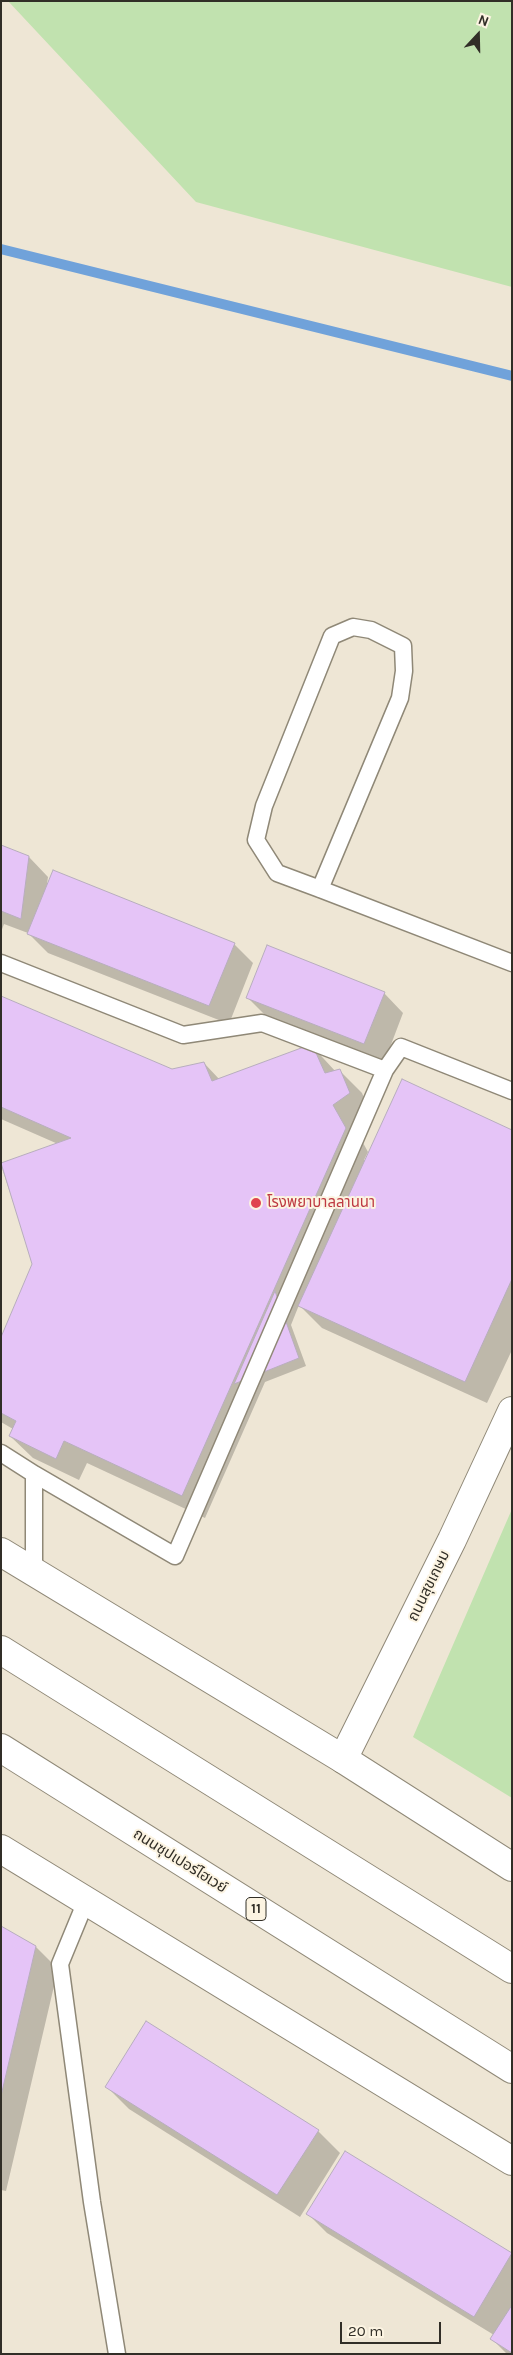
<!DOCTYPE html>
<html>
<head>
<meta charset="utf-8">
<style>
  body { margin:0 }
  #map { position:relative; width:513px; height:2355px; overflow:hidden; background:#eee6d5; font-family:Karla,sans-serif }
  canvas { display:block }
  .frame { position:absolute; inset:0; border:2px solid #312e27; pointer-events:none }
  .north { position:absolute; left:453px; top:10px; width:50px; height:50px; -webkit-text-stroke:4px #fcf4e2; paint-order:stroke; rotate:21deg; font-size:14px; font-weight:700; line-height:20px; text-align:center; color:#312e27 }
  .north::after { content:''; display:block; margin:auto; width:18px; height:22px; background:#312e27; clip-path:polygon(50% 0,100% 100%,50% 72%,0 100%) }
  .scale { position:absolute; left:340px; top:2322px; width:101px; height:22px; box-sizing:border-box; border:2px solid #312e27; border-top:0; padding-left:6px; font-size:15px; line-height:18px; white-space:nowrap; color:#312e27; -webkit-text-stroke:4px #fcf4e2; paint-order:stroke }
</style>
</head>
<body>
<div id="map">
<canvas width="513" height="2355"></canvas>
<div class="frame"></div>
<div class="north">N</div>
<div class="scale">20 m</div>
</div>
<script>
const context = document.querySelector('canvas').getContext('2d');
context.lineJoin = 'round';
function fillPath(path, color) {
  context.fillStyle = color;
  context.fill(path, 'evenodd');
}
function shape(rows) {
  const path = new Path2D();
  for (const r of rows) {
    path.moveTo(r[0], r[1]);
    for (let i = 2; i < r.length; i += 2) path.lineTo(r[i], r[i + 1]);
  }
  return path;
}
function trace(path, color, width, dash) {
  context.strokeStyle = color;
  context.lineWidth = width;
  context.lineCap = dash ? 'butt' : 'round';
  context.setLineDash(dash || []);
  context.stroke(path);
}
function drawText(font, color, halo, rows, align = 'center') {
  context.font = font + ' Karla,"Noto Sans Thai",sans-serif';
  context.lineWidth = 4;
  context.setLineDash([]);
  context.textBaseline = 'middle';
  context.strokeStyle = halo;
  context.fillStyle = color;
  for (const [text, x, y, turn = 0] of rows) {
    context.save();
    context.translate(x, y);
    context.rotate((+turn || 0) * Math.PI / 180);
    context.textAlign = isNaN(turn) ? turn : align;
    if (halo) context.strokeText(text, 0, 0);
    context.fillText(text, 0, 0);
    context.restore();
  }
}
fillPath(shape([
  [8,1,512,1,512,287,196,202],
  [512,1509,512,1798,413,1737]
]), '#c1e2af');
fillPath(shape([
  [1,846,29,857,48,877,47,884,234,944,253,963,229,1024,48,953,28,933,4,924,1,932],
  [384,993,403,1013,384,1063,267,1017,247,997],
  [1,997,172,1071,204,1063,220,1080,312,1046,336,1072,340,1071,362,1093,371,1115,355,1128,368,1152,364,1160,366,1161,512,1131,512,1350,487,1403,322,1328,299,1305,291,1325,306,1366,265,1382,205,1518,87,1463,79,1480,33,1458,10,1436,13,1429,1,1422,1,1341,33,1264,1,1165,58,1144,1,1119],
  [1,1928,36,1947,58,1969,6,2191,1,2190],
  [107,2087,318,2131,340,2153,300,2217,129,2109],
  [345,2153,512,2255,512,2354,507,2354,492,2339,494,2335,327,2233,308,2214]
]), '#0003');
trace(shape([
  [1,249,512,376]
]), '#70a2da', 10);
const building = shape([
  [1,845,29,856,21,919,1,911,1,845],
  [53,870,235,943,209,1006,27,934,53,870],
  [267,945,385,992,364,1044,246,998,267,945],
  [1,996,172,1069,204,1062,212,1081,312,1044,325,1073,340,1069,350,1093,333,1105,346,1128,182,1496,64,1441,56,1459,9,1436,16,1421,1,1413,1,1337,32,1264,1,1163,71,1138,1,1107,1,996],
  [402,1079,512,1130,512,1279,465,1382,298,1306,402,1079],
  [275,1291,299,1358,234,1384,275,1291],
  [1,1926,36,1946,1,2096,1,1926],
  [146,2021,319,2130,277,2195,105,2087,146,2021],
  [345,2151,512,2253,474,2317,306,2214,345,2151],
  [512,2305,512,2353,490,2339,512,2305]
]);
fillPath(building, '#e5c4f7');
trace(building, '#b7adbd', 1);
const lane = shape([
  [320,889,400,698,404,671,403,646,371,630,353,627,332,636,264,806,256,840,277,873,320,889,512,963],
  [1,963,183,1035,262,1023,385,1070,401,1047,512,1091],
  [1,1453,34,1474,34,1570],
  [34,1474,175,1556,385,1070],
  [86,1901,60,1964,92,2202,117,2354]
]);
const street = shape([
  [343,1759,452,1540,512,1411]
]);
const secondary = shape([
  [1,1552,343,1759,512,1867],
  [1,1849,512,2161]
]);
const highway = shape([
  [1,1650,512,1969],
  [1,1748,512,2069]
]);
trace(lane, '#8f8877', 19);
trace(street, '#8f8877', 30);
trace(secondary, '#8f8877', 30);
trace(highway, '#8f8877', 30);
trace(lane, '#fff', 16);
trace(street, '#fff', 28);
trace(secondary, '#fff', 28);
trace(highway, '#fff', 28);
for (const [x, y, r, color] of [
  [256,1203,6,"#e0444e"]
]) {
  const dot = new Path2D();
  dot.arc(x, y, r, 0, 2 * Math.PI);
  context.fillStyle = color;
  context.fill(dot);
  trace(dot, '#fcf4e2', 2);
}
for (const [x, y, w] of [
  [256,1909,20]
]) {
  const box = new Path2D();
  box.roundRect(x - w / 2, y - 11.5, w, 23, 4);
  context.fillStyle = '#fcf4e2';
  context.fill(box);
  trace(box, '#312e27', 1);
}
drawText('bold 14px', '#312e27', null, [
  ["11",256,1909]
]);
drawText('15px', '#be3a42', '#fcf4e2', [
  ["โรงพยาบาลลานนา",267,1203]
], 'left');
drawText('15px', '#312e27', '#fcf4e2', [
  ["ถนนสุขเกษม",429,1586,-64],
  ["ถนนซุปเปอร์ไฮเวย์",180,1861,32]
]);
</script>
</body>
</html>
